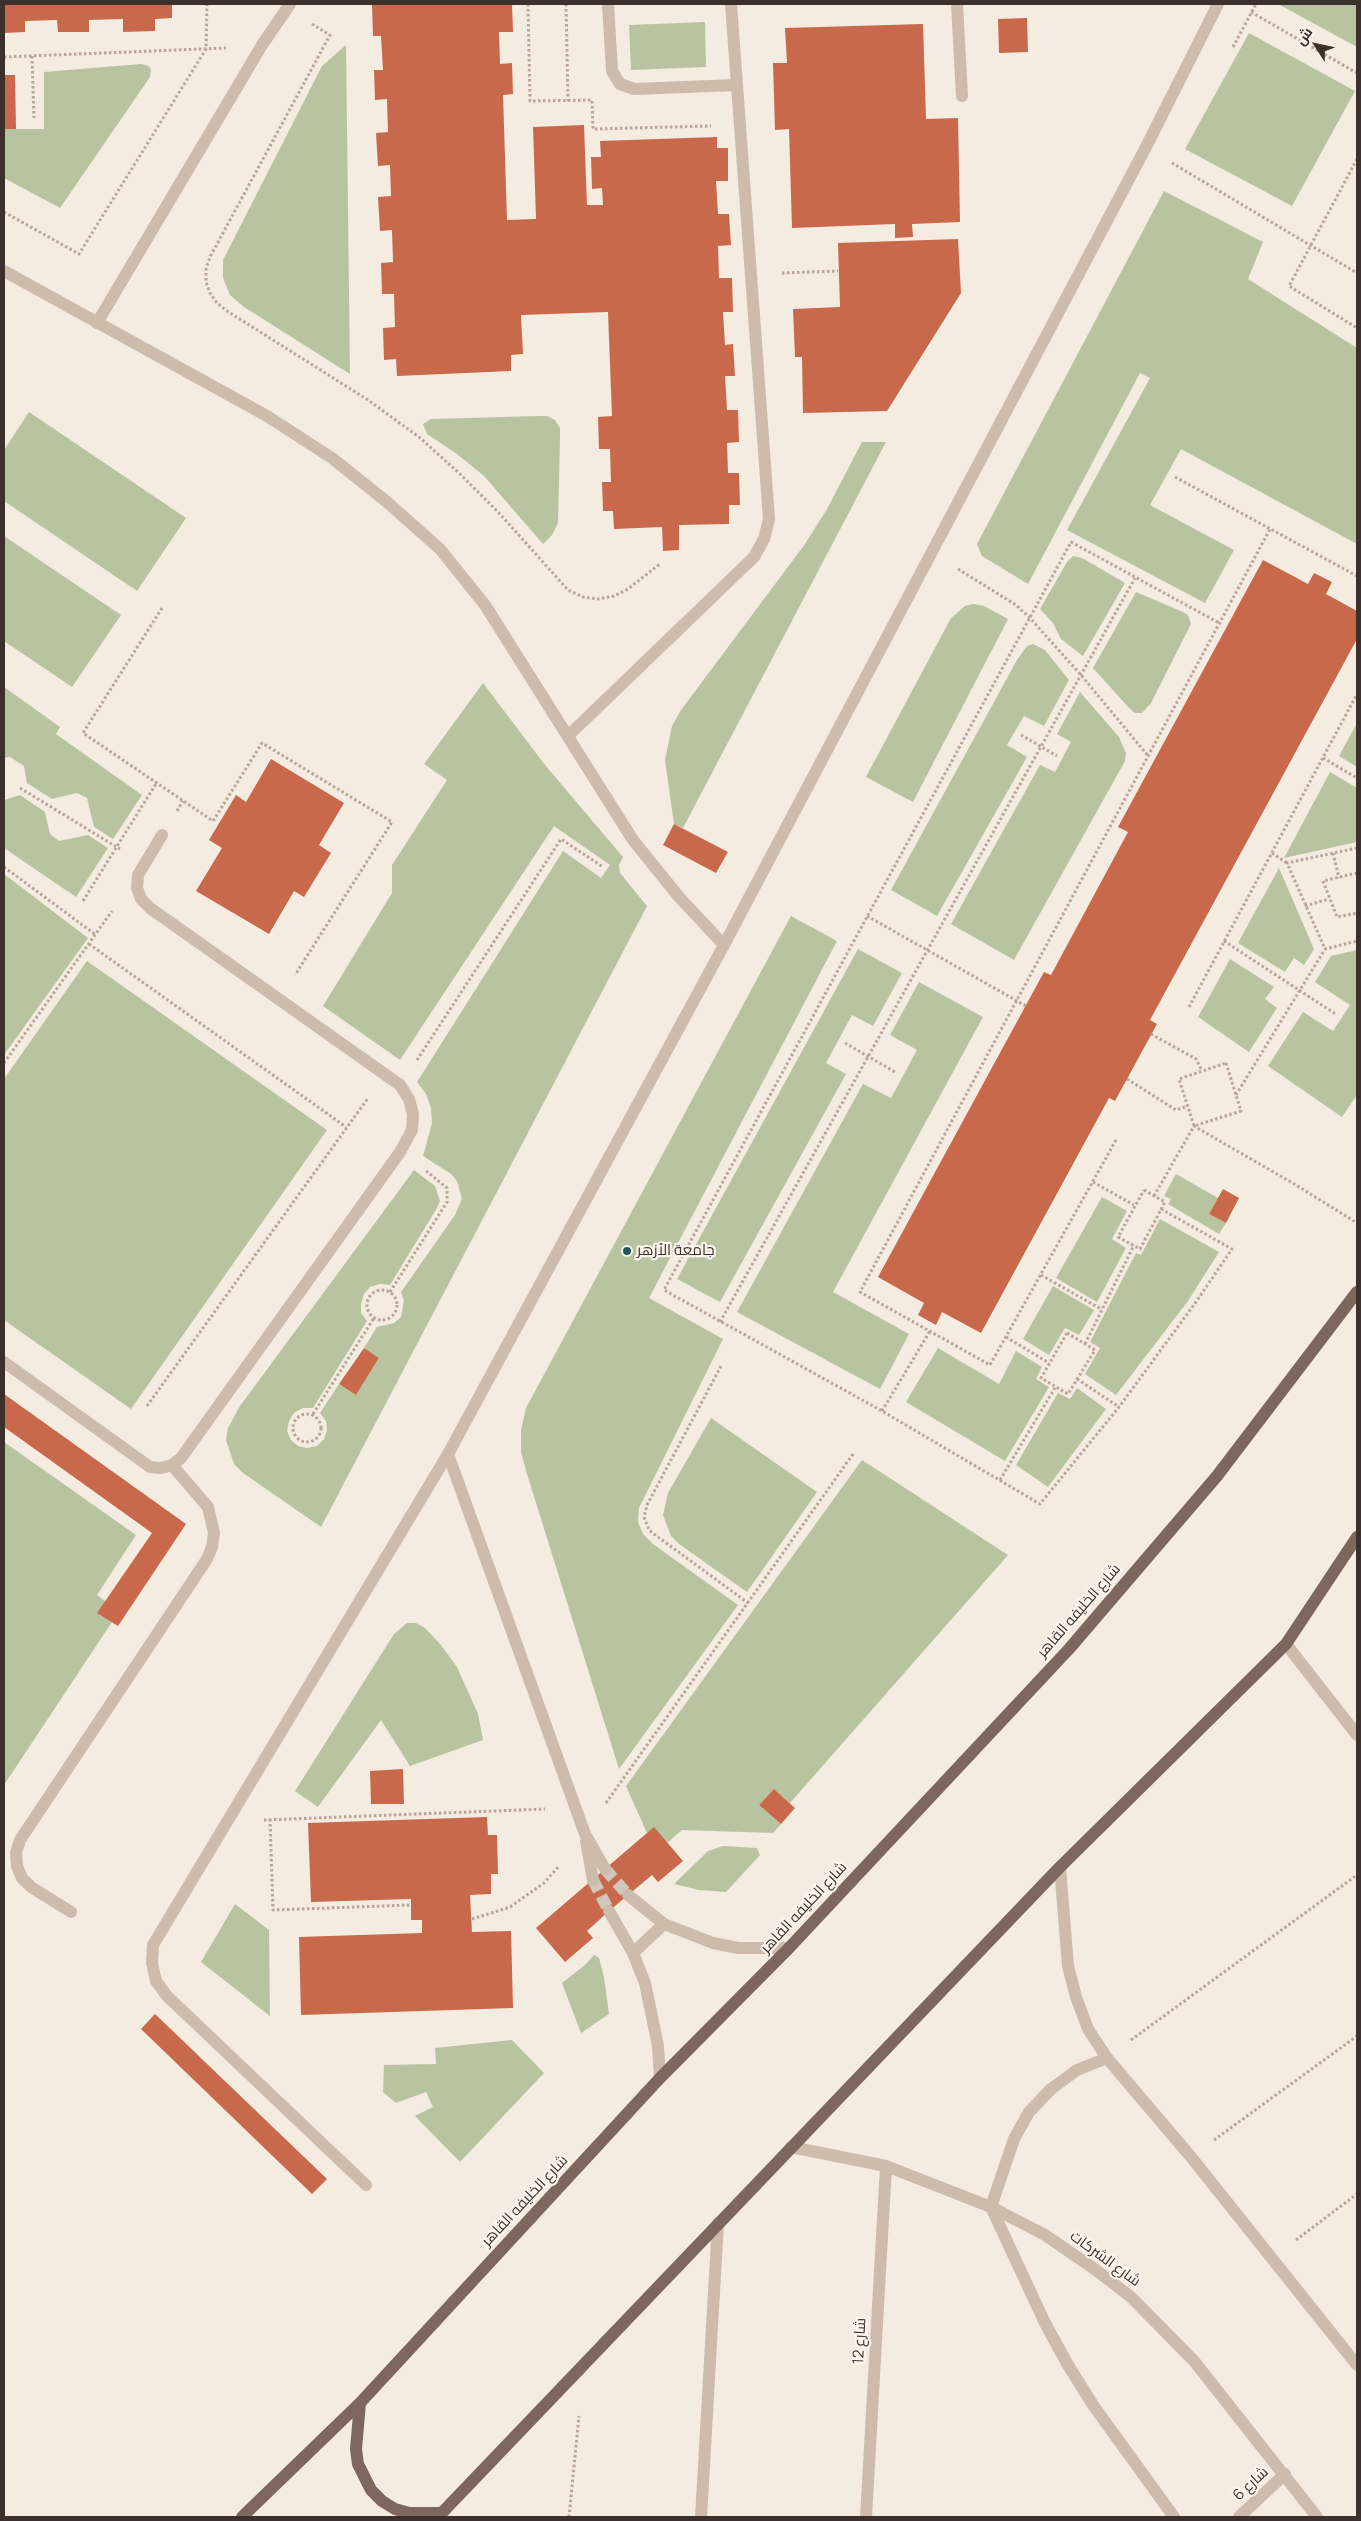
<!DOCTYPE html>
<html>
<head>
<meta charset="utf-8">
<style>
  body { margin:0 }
  #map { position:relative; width:1361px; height:2521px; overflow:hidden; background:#f4ebe1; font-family:Manrope,Cairo,sans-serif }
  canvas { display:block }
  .frame { position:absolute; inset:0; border:5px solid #3b302b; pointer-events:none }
  .north { position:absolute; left:1291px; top:20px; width:50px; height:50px; -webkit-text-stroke:4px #fbf5ee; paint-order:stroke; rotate:305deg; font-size:14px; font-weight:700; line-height:20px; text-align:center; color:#3b302b }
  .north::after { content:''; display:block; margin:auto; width:18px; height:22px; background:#3b302b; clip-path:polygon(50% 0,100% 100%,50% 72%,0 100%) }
</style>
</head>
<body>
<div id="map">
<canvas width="1361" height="2521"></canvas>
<div class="frame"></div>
<div class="north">ش</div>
</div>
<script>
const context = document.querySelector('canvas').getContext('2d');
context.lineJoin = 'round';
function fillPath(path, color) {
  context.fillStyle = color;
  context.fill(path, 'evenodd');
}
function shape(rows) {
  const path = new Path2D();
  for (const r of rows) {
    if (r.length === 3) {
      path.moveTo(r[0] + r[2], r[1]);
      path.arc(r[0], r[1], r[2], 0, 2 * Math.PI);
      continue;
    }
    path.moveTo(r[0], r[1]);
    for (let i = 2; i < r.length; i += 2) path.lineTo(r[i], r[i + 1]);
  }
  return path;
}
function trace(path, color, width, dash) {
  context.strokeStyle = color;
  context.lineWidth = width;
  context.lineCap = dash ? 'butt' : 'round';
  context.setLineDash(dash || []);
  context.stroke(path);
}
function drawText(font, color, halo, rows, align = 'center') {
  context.font = font + ' Manrope,Cairo,sans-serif';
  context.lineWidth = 4.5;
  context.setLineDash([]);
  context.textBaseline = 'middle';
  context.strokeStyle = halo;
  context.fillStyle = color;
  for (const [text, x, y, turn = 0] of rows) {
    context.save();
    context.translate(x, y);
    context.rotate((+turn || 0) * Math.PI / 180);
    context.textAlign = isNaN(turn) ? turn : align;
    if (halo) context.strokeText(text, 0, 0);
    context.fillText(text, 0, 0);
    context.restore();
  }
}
fillPath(shape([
  [1278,4,1357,4,1357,47],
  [705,22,706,67,631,70,629,25],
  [1249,33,1355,91,1292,206,1185,149],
  [346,45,350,374,244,307,230,295,223,278,223,260,322,66],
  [141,64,149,66,151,70,150,77,60,208,4,178,4,129,44,129,44,72],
  [1164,191,1263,242,1248,279,1357,348,1357,544,1181,449,1150,505,1234,550,1205,603,1067,530,1150,378,1140,373,1028,584,982,556,977,544],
  [29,412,186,518,137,591,4,501,4,450],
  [538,416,547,416,555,420,560,428,560,437,558,523,552,535,543,544,484,476,457,454,427,434,423,424,431,419],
  [862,442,886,442,683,828,674,824,665,760,672,726,681,710,805,544,827,509],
  [4,536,121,615,72,687,4,641],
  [1073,556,1082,558,1125,583,1083,656,1061,639,1053,623,1040,609,1067,562],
  [1136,592,1183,612,1188,615,1191,624,1151,703,1142,713,1135,713,1130,709,1093,668],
  [974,604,984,606,1008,619,913,802,866,777,951,618,965,606],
  [1033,644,1045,650,1069,680,1044,726,1024,716,1007,745,1027,757,937,916,891,890,1017,660,1027,646],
  [483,683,545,765,623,857,619,865,620,873,647,906,321,1527,243,1473,234,1464,226,1440,228,1428,240,1406,414,1170,435,1186,440,1201,437,1208,390,1285,380,1284,370,1287,364,1294,361,1304,361,1313,367,1321,313,1408,303,1408,294,1413,289,1421,287,1431,291,1440,298,1446,307,1448,317,1446,324,1439,327,1430,326,1421,320,1413,339,1384,356,1395,379,1358,364,1348,377,1327,394,1323,401,1317,404,1301,401,1292,455,1215,462,1199,457,1181,451,1174,423,1156,432,1123,431,1108,426,1094,417,1082,563,851,601,878,610,865,554,826,400,1060,323,1006,392,893,392,865,447,780,424,764],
  [4,687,60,727,56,734,142,795,113,839,94,827,87,798,77,793,52,799,27,783,24,766,10,757,4,758],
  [1080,692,1119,737,1126,753,1125,761,1014,960,951,924,1040,765,1055,772,1071,742,1057,734],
  [1357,723,1357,767,1339,756],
  [1330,772,1357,788,1357,842,1284,858],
  [20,795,45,812,50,834,59,841,88,835,108,848,76,897,4,848,4,800],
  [1279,868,1314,949,1304,965,1294,958,1285,972,1238,943],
  [4,874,88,938,4,1055],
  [791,916,837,941,649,1298,723,1339,639,1508,638,1522,643,1534,653,1544,738,1605,619,1769,527,1474,521,1452,521,1430,526,1408],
  [858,949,902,973,873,1026,852,1015,826,1063,846,1074,720,1302,677,1279],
  [1357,950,1357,1095,1342,1117,1268,1066,1303,1012,1333,1031,1350,1005,1315,982,1331,956],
  [1230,959,1274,987,1265,999,1277,1008,1249,1052,1198,1017],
  [87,961,327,1130,131,1409,4,1320,4,1079],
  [919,982,983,1017,833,1292,909,1334,880,1389,737,1312,863,1084,891,1098,917,1050,890,1035],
  [1176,1174,1218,1198,1209,1214,1226,1223,1219,1234,1168,1204,1171,1199,1164,1196],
  [1102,1197,1127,1211,1112,1239,1126,1248,1097,1302,1056,1278],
  [1160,1219,1219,1252,1188,1301,1116,1395,1085,1374,1100,1348,1090,1342,1136,1253,1141,1255],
  [1053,1286,1094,1310,1079,1335,1065,1328,1049,1355,1023,1339],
  [938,1348,999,1384,1016,1351,1042,1367,1036,1379,1049,1387,1005,1461,906,1402],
  [1077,1388,1106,1409,1048,1487,1016,1465,1058,1393,1070,1399],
  [711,1418,817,1492,747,1592,679,1544,671,1536,663,1515,668,1493],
  [4,1442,136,1535,97,1595,105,1601,112,1622,4,1785],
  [862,1460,1008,1555,790,1803,774,1789,759,1805,781,1824,773,1833,682,1830,667,1843,647,1833,626,1786],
  [407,1623,416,1623,424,1627,441,1645,457,1667,478,1714,483,1740,410,1766,381,1720,318,1807,295,1791,394,1634],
  [723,1846,757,1848,760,1855,726,1892,699,1890,674,1884,708,1851],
  [235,1904,269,1930,270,2016,201,1962],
  [594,1955,599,1958,604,1977,609,2014,581,2033,562,1983,585,1965],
  [512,2040,544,2073,460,2162,415,2116,433,2107,426,2092,396,2103,383,2092,384,2065,436,2064,435,2048]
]), '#b8c4a0');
fillPath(shape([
  [4,4,172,4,172,18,155,19,155,31,123,32,123,19,89,20,89,32,58,32,57,20,25,21,25,32,4,33],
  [372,4,512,4,513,32,499,32,500,64,512,63,513,94,503,95,507,220,536,219,533,127,584,125,587,205,603,205,602,188,592,189,591,157,601,157,600,141,717,137,717,148,728,148,728,181,716,181,718,214,729,214,731,245,718,246,719,278,732,278,733,312,723,312,725,345,733,344,735,376,725,376,727,410,738,410,739,442,727,443,728,473,739,473,740,505,729,505,729,524,679,525,679,550,663,551,662,527,614,529,613,511,603,511,602,482,611,482,610,449,599,449,598,417,612,416,608,312,521,315,523,354,511,355,511,371,397,376,396,359,384,360,383,328,395,327,394,294,382,294,381,263,393,262,392,230,380,231,378,197,391,196,390,165,378,166,376,133,388,132,387,99,375,100,374,70,383,70,381,36,373,36],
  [1027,18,1028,52,999,53,998,19],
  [923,24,926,119,958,118,960,222,912,224,913,237,895,238,895,224,792,228,789,129,775,130,773,63,787,63,785,28],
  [4,75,15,75,16,129,4,129],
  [958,239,961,293,887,411,803,413,802,357,795,357,793,309,840,307,838,243],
  [1263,560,1308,584,1314,573,1332,582,1326,594,1357,611,1357,639,1150,1020,1157,1024,1115,1101,1109,1098,981,1333,942,1312,936,1325,918,1315,924,1303,878,1277,1044,972,1051,975,1128,832,1118,827],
  [271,759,344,803,319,845,331,853,304,897,294,891,269,934,196,891,222,848,209,840,236,795,246,802],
  [674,824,728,852,716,873,663,845],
  [1223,1189,1239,1198,1226,1223,1209,1214],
  [364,1348,379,1358,356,1395,339,1384],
  [4,1394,186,1524,118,1626,97,1613,152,1533,4,1427],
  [403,1769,404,1804,371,1804,370,1771],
  [774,1789,795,1808,781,1824,759,1805],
  [487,1817,488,1835,497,1835,498,1874,491,1874,491,1894,470,1895,472,1932,511,1931,513,2008,301,2015,299,1937,422,1933,422,1920,411,1920,411,1899,311,1902,308,1823],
  [654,1827,683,1861,658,1882,652,1875,609,1911,587,1931,593,1938,565,1962,536,1928],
  [155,2014,327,2179,312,2194,141,2029]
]), '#c8694b');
trace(shape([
  [605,1869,628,1895],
  [593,1880,609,1911]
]), '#cfc6bd', 12, [12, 6]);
trace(shape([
  [528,4,530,101,592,100,593,129,711,126],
  [566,4,568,101],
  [1251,12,1357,73],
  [312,24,330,35,210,257,206,269,206,282,210,293,217,303,227,311,368,400,419,437,460,474,500,514,568,590,583,597,598,599,614,596,628,589,661,563],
  [1233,47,1256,4],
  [32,56,34,118],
  [4,57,226,48],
  [1357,159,1289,286,1357,328],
  [1172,163,1357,273],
  [4,212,79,254,206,49,207,4],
  [782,273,838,271],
  [1175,477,1357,576],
  [958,569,1016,605,1029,617,1081,675,1149,757],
  [162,608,83,733,213,821,262,743,392,822,295,975],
  [1021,735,1057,756],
  [1323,758,1357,778],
  [20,788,120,849],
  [177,811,183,801],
  [1357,848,1287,863,1325,949,1357,941],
  [1272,853,1287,863],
  [1333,853,1339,878],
  [4,867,96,935],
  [1357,873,1323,881,1337,917,1357,913],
  [83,901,157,782],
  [1305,906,1329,899],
  [867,916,1026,1006],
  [1224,941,1337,1015],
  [89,944,346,1127],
  [1189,1007,1357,694],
  [1151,1034,1196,1059,1202,1071],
  [845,1043,895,1072],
  [417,1060,561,839,603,867],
  [4,1063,112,911],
  [1226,1063,1241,1111,1194,1126,1179,1079,1226,1063],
  [1127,1079,1176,1110,1188,1106],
  [1236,1095,1325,949],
  [1116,1140,990,1365,860,1292,1270,529],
  [1093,1182,1134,1205],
  [1144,1190,1165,1202,1140,1249,1118,1237,1144,1190],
  [1154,1196,1194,1126,1296,1185,1357,1223],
  [1161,1209,1232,1249,1196,1302,1119,1407,1040,1504,882,1411,664,1290,1071,542,1221,624],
  [1041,1275,1101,1309],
  [382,1305,15],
  [390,1292,447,1202,447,1188,425,1170],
  [720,1322,1135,578],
  [1067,1333,1095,1350,1068,1394,1041,1378,1067,1333],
  [1006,1337,1049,1363],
  [1085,1344,1134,1245],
  [721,1366,647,1505,644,1517,649,1530,654,1534,748,1603],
  [1077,1379,1119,1407],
  [147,1406,368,1098],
  [882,1411,930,1331],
  [307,1428,14],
  [313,1414,374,1318],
  [1000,1480,1056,1386],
  [606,1803,853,1454],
  [270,1819,273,1910,411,1905],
  [264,1820,545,1809],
  [472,1919,510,1907,544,1883,559,1866],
  [1131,2040,1357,1875],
  [1214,2140,1357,2036],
  [1296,2240,1357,2194],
  [569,2517,579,2416]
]), '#b9a596', 3, [2.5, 2.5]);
trace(shape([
  [608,4,612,71,620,84,634,89,737,85],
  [957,4,962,96],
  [4,271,267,416,332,458,387,502,440,549,485,605,633,840,679,897,724,945],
  [97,323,262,45,290,4],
  [568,736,754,557,764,539,769,519,731,4],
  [4,1362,150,1467,161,1468,172,1465,181,1458,400,1152,412,1130,413,1114,409,1099,400,1085,150,908,141,899,137,888,138,875,162,835],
  [448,1454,585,1834,605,1869],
  [1286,1644,1357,1735],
  [586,1841,593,1880],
  [1060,1867,1068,1966,1076,1997,1088,2029,1107,2058,1191,2157,1357,2365],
  [628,1895,664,1924,713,1943,738,1948,789,1948],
  [609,1911,633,1953,645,1983,658,2046,660,2078],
  [71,1912,31,1887,22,1878,17,1866,16,1853,20,1840,207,1559,212,1547,214,1533,208,1507,172,1465],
  [633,1953,664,1924],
  [1107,2058,1077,2070,1051,2089,1029,2112,1014,2139,991,2207,1045,2323,1068,2365,1093,2405,1174,2517],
  [791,2147,886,2166,991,2207,1045,2235,1096,2270,1131,2297,1194,2361,1317,2517],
  [366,2185,167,1996,156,1981,152,1963,153,1945,448,1454,724,945,1146,147,1218,4],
  [701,2517,718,2223],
  [866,2517,886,2166],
  [1239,2517,1285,2474]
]), '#cdbbac', 12);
trace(shape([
  [360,2403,356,2449,358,2464,371,2490,382,2501,395,2509,409,2513,442,2513],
  [242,2517,360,2403,660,2078,789,1948,1069,1649,1217,1476,1357,1292],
  [438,2517,1060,1867,1286,1644,1357,1537]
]), '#7d675c', 12);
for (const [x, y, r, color] of [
  [627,1251,5,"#1f5a5e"]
]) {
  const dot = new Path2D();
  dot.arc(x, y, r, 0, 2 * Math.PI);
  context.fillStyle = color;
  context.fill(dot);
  trace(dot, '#fbf5ee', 2);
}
drawText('15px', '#3b302b', '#fbf5ee', [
  ["جامعة الأزهر",637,1251]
], 'left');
drawText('15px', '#3b302b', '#fbf5ee', [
  ["شارع الخليفه القاهر",1079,1611,-49],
  ["شارع الخليفه القاهر",804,1908,-47],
  ["شارع الخليفه القاهر",525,2201,-47],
  ["شارع الشركات",1105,2259,36],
  ["شارع 12",860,2341,-87],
  ["شارع 6",1251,2484,-43]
]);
</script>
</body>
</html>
